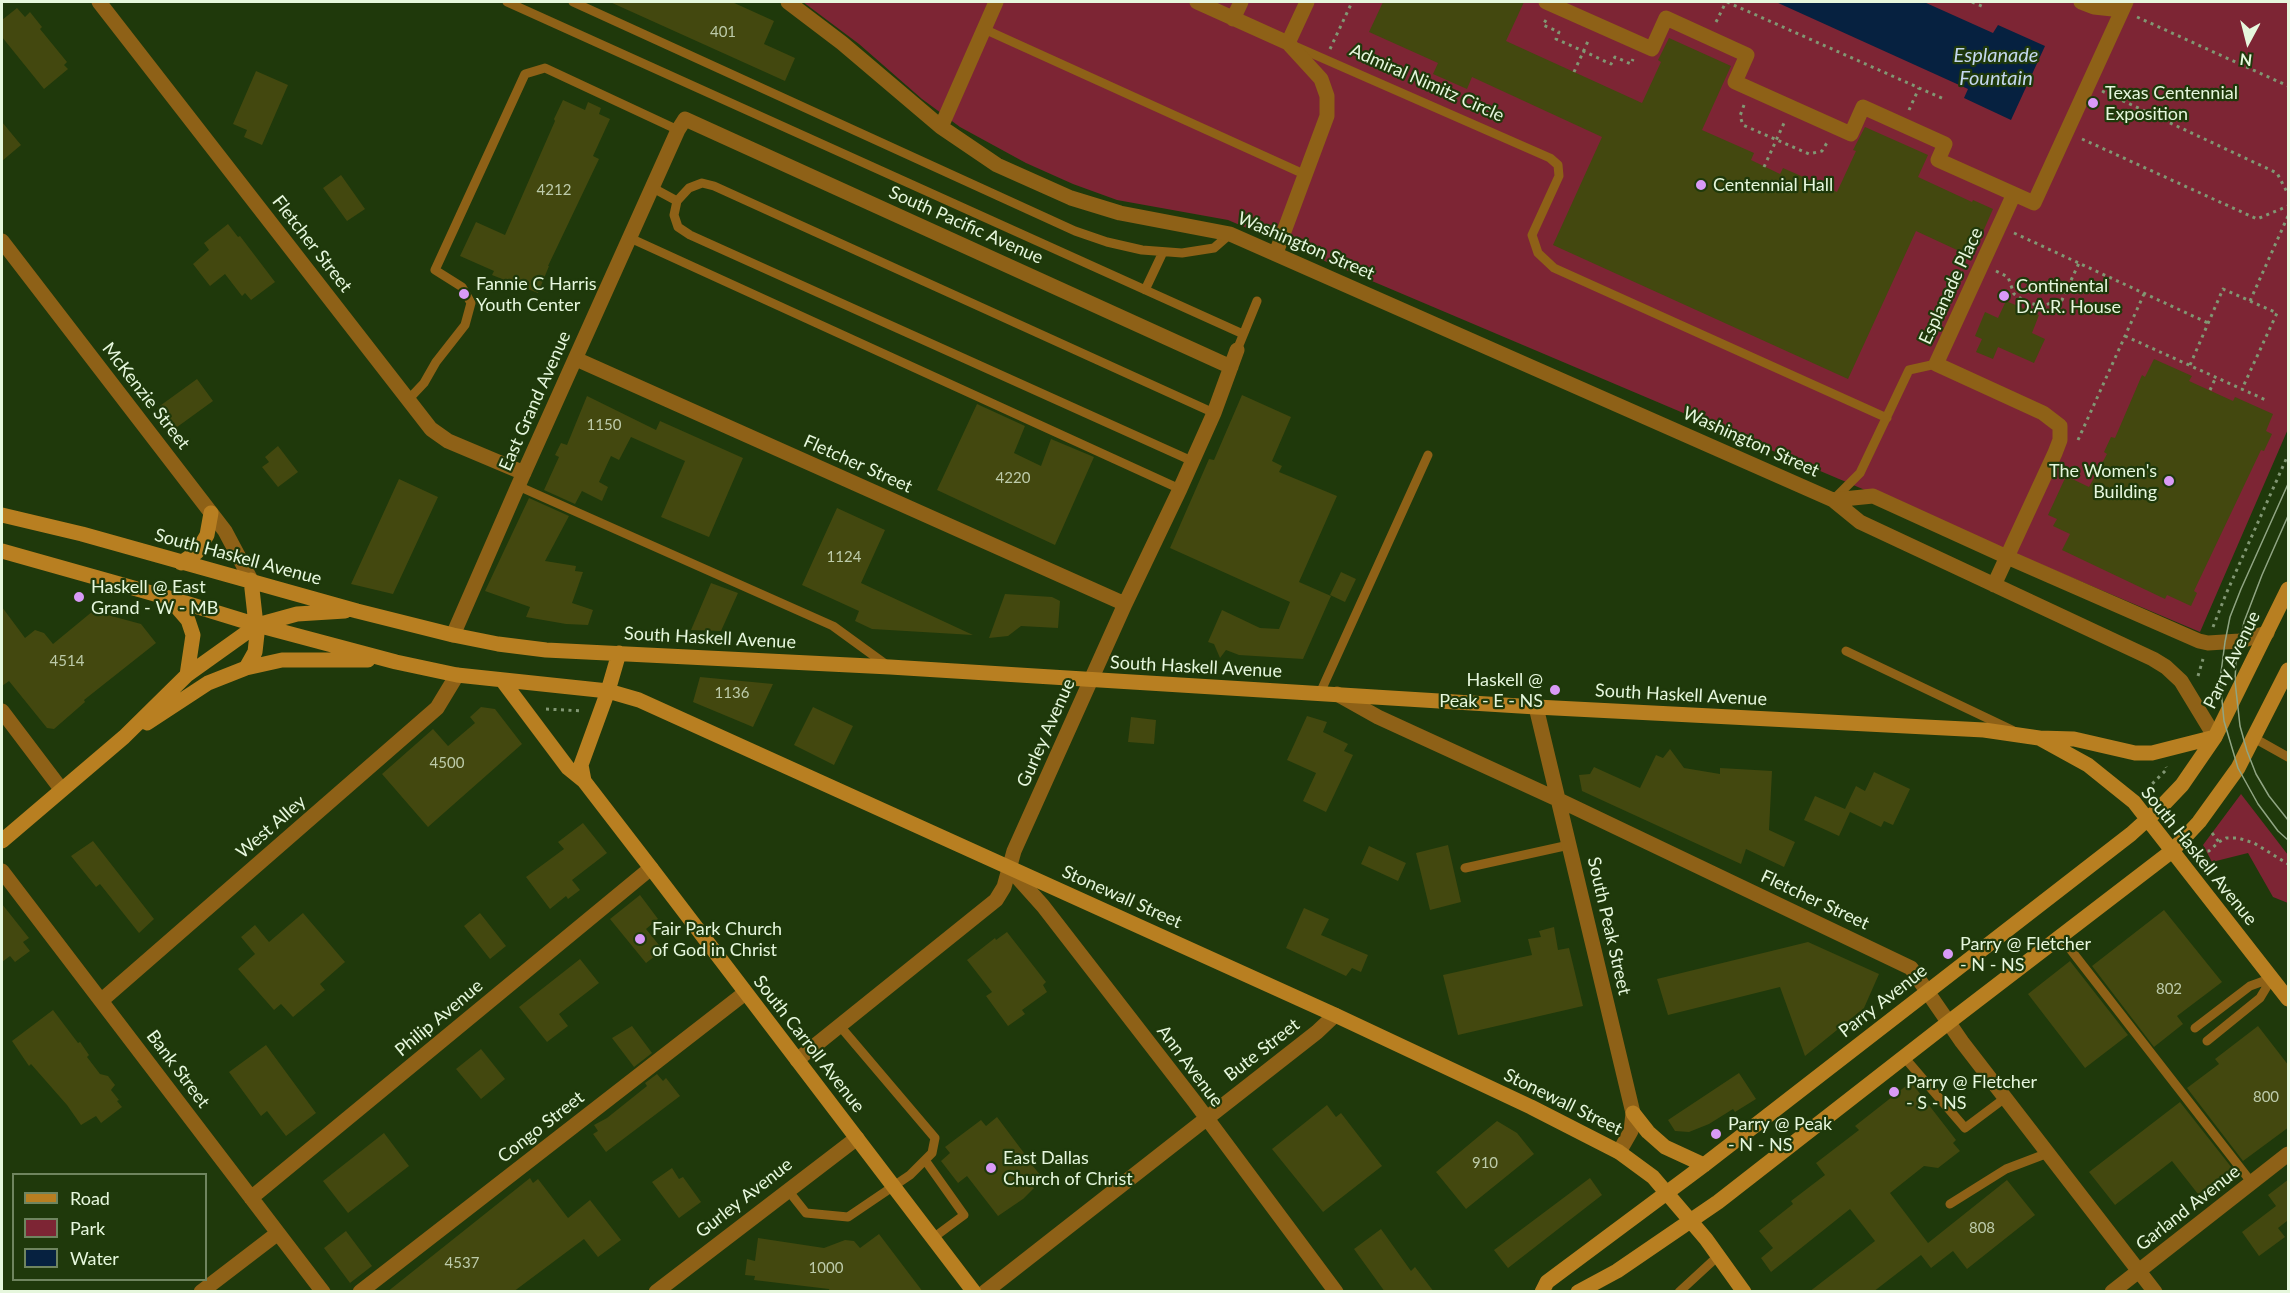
<!DOCTYPE html>
<html>
<head>
<meta charset="utf-8">
<style>
  body { margin:0 }
  #map { position:relative; width:2290px; height:1293px; overflow:hidden; background:#1f390b; font-family:Lato,sans-serif }
  canvas { display:block }
  .frame { position:absolute; inset:0; border:3px solid #e6f7dd; pointer-events:none }
  .legend { position:absolute; left:12px; top:1173px; width:195px; height:108px; box-sizing:border-box; background:#1f390b; border:2px solid #6f855f; margin:0; padding:8px 10px; list-style:none; font-size:18px; color:#e6f7dd }
  .legend li { display:flex; align-items:center; gap:12px; height:30px }
  .legend b { width:30px; border:2px solid #6f855f }
  .north { position:absolute; left:2218px; top:12px; width:60px; height:60px; -webkit-text-stroke:4px #1f390b; paint-order:stroke; rotate:187deg; font-size:16px; font-weight:700; line-height:24px; text-align:center; color:#e6f7dd }
  .north::after { content:''; display:block; margin:auto; width:21px; height:27px; background:#e6f7dd; clip-path:polygon(50% 0,100% 100%,50% 72%,0 100%) }
</style>
</head>
<body>
<div id="map">
<canvas width="2290" height="1293"></canvas>
<div class="frame"></div>
<ul class="legend">
<li><b style="height:8px;background:#b87f21"></b>Road</li>
<li><b style="height:16px;background:#7d2534"></b>Park</li>
<li><b style="height:16px;background:#062140"></b>Water</li>
</ul>
<div class="north">N</div>
</div>
<script>
const context = document.querySelector('canvas').getContext('2d');
context.lineJoin = 'round';
function fillPath(path, color) {
  context.fillStyle = color;
  context.fill(path, 'evenodd');
}
function shape(rows) {
  const path = new Path2D();
  for (const r of rows) {
    path.moveTo(r[0], r[1]);
    for (let i = 2; i < r.length; i += 2) path.lineTo(r[i], r[i + 1]);
  }
  return path;
}
function trace(path, color, width, dash) {
  context.strokeStyle = color;
  context.lineWidth = width;
  context.lineCap = dash ? 'butt' : 'round';
  context.setLineDash(dash || []);
  context.stroke(path);
}
function drawText(font, color, halo, rows, align = 'center') {
  context.font = font + ' Lato,sans-serif';
  context.lineWidth = 4.5;
  context.setLineDash([]);
  context.textBaseline = 'middle';
  context.strokeStyle = halo;
  context.fillStyle = color;
  for (const [text, x, y, turn = 0] of rows) {
    context.save();
    context.translate(x, y);
    context.rotate((+turn || 0) * Math.PI / 180);
    context.textAlign = isNaN(turn) ? turn : align;
    if (halo) context.strokeText(text, 0, 0);
    context.fillText(text, 0, 0);
    context.restore();
  }
}
fillPath(shape([
  [803,2,2288,2,2288,429,2200,632,1228,220,1117,200,1073,184,1026,163,960,127,922,99,859,44],
  [2241,794,2288,855,2288,903,2273,897,2248,853,2212,862,2203,845]
]), '#7d2534');
fillPath(shape([
  [1776,2,1924,2,1993,33,1998,25,2045,46,2011,120,1964,98,1968,89]
]), '#062140');
fillPath(shape([
  [610,2,732,2,774,21,764,44,795,58,785,81],
  [1383,2,1524,2,1506,41,1642,103,1661,62,1658,60,1669,38,1731,66,1702,130,1754,153,1751,160,1780,174,1783,168,1837,192,1856,151,1853,150,1865,127,1928,155,1918,177,1972,202,1973,200,1993,209,1972,257,1916,231,1848,379,1553,245,1602,137,1472,77,1467,89,1433,74,1438,63,1369,32],
  [17,8,25,17,30,12,42,27,40,29,67,62,64,65,68,69,44,89,2,37,2,20],
  [256,71,288,85,262,145,244,137,247,130,233,124],
  [563,100,585,110,588,102,601,108,599,114,610,119,593,156,599,159,548,266,549,266,538,293,492,275,494,271,460,256,476,222,505,235,555,121,554,119],
  [2,122,21,145,2,161],
  [341,175,365,209,347,221,323,188],
  [228,224,238,237,240,236,275,282,251,300,245,293,242,296,225,274,210,286,193,264,209,250,204,243],
  [2006,301,2039,315,2032,333,2045,339,2034,363,1998,347,1993,359,1976,352,1982,339,1975,336,1985,312,1998,318],
  [2154,359,2192,376,2189,381,2233,401,2235,397,2273,414,2266,431,2272,434,2264,451,2261,450,2194,591,2197,593,2191,606,2167,595,2165,599,2062,550,2070,534,2053,526,2057,519,2048,515,2066,476,2089,487,2107,454,2104,452,2111,437,2115,438,2142,375,2145,377],
  [197,379,213,401,173,430,157,408],
  [1242,395,1291,417,1272,461,1282,466,1279,472,1337,496,1299,582,1331,596,1303,659,1239,655,1226,650,1220,658,1214,644,1208,642,1222,610,1260,628,1279,629,1290,602,1170,548,1209,459,1214,460],
  [587,396,656,430,660,421,743,458,709,537,661,517,685,461,631,437,619,460,611,456,599,482,608,487,602,501,582,491,575,504,544,490,559,457,555,455,561,443,567,445],
  [977,404,1025,426,1014,453,1041,466,1051,439,1094,457,1055,545,937,490],
  [278,446,298,472,278,487,262,467,269,462,265,457],
  [399,479,438,497,393,594,351,584],
  [529,498,569,516,545,561,576,566,575,571,583,572,572,603,593,610,588,625,566,624,526,617,530,607,485,591],
  [837,508,885,530,861,583,973,635,872,629,855,621,859,611,802,585],
  [1341,572,1356,579,1345,602,1330,595],
  [711,583,738,593,721,631,691,630],
  [1005,594,1052,597,1060,601,1058,628,1021,626,1008,636,989,638],
  [2,607,25,638,35,630,44,633,53,644,93,611,141,624,156,643,84,700,85,702,54,729,47,728,9,681,2,686],
  [700,677,773,684,753,727,693,702],
  [481,707,495,709,522,744,428,827,382,774,433,729,448,746,475,723,470,717],
  [813,707,853,726,834,765,794,745],
  [1307,716,1327,722,1323,732,1348,744,1344,751,1353,755,1326,812,1303,801,1316,773,1287,760],
  [1131,717,1156,720,1154,744,1128,742],
  [1670,749,1684,768,1720,774,1720,768,1772,771,1769,830,1795,842,1784,867,1746,849,1741,864,1582,791,1579,775,1590,774,1594,767,1640,788,1656,755,1663,758],
  [1874,772,1910,789,1893,825,1884,821,1881,827,1850,812,1839,836,1804,820,1815,796,1845,809,1856,786,1865,791],
  [583,823,607,853,572,880,580,890,568,899,566,896,550,909,526,877,564,849,558,842],
  [93,841,154,919,139,933,100,884,96,887,71,856],
  [1448,845,1461,902,1430,910,1416,853],
  [1369,846,1406,863,1398,881,1361,864],
  [640,895,658,919,646,929,663,950,646,963,610,919],
  [2,904,29,938,23,942,30,951,15,962,10,956,2,962],
  [1304,908,1329,919,1321,935,1368,955,1361,972,1352,968,1346,976,1286,948],
  [2164,910,2222,982,2177,1016,2183,1024,2154,1047,2092,966],
  [303,913,345,962,320,984,325,990,293,1017,281,1004,274,1010,238,969,255,954,241,937,255,925,269,942],
  [480,913,506,946,490,959,464,926],
  [1554,927,1558,950,1569,948,1583,1006,1458,1035,1443,975,1532,955,1528,939,1541,937,1539,931],
  [1007,932,1046,982,1043,985,1047,992,1022,1010,1025,1014,1008,1026,986,996,992,992,967,960,995,938,996,940],
  [1808,942,1879,974,1864,1008,1805,1056,1780,987,1668,1015,1657,979],
  [580,959,599,983,559,1014,568,1026,547,1042,519,1007],
  [2070,961,2128,1035,2085,1068,2028,994],
  [53,1010,78,1043,80,1042,89,1055,87,1057,100,1074,108,1076,115,1085,111,1090,119,1100,117,1101,122,1107,101,1123,96,1116,81,1125,67,1105,31,1064,29,1066,12,1041],
  [632,1026,652,1053,634,1067,612,1038],
  [2258,1026,2289,1066,2289,1127,2243,1161,2187,1088,2219,1064,2215,1059],
  [266,1045,316,1113,286,1136,267,1111,261,1116,229,1072],
  [481,1049,505,1079,481,1099,456,1069],
  [1739,1073,1756,1099,1735,1112,1733,1109,1709,1124,1689,1132,1675,1131,1668,1120],
  [657,1074,663,1081,666,1078,680,1096,606,1152,593,1134,598,1131,594,1125,607,1118,647,1086,645,1083],
  [1911,1082,1956,1140,1953,1143,1960,1151,1938,1168,1924,1166,1890,1193,1928,1243,2007,1180,2035,1215,1967,1269,1953,1251,1931,1268,1921,1255,1873,1292,1809,1292,1875,1241,1850,1209,1771,1272,1761,1258,1773,1248,1759,1231,1793,1204,1791,1201,1825,1175,1816,1163,1859,1130,1855,1126],
  [2180,1102,2232,1168,2198,1194,2172,1161,2115,1205,2089,1172],
  [1327,1105,1336,1117,1341,1113,1382,1166,1323,1212,1272,1149],
  [997,1117,1027,1157,1026,1158,1042,1177,1031,1185,1034,1188,1023,1199,998,1216,967,1176,958,1183,941,1161,950,1153,945,1147,981,1120,986,1126],
  [1497,1121,1517,1133,1534,1154,1466,1209,1436,1172],
  [384,1133,409,1166,348,1213,323,1181],
  [672,1168,679,1179,683,1177,701,1202,679,1218,652,1182],
  [530,1178,533,1183,538,1179,568,1218,590,1200,621,1240,598,1257,584,1239,513,1292,387,1292],
  [1590,1178,1602,1195,1508,1268,1494,1250],
  [2289,1179,2289,1222,2287,1221,2278,1228,2285,1237,2259,1256,2242,1232,2276,1206,2268,1195],
  [1381,1229,1411,1271,1415,1267,1434,1292,1385,1292,1354,1249],
  [346,1231,372,1266,350,1283,324,1248],
  [879,1234,923,1292,830,1292,829,1289,754,1280,755,1276,745,1275,747,1259,755,1261,758,1238,824,1248,845,1240,854,1241,860,1248]
]), '#43480f');
trace(shape([
  [1727,2,1946,100],
  [1972,2,1984,7],
  [2137,17,2288,86],
  [1546,20,1543,25,1559,32,1556,39,1583,51,1611,64,1615,57,1631,64,1633,59],
  [1716,22,1726,2],
  [1330,49,1352,2],
  [1574,72,1589,39],
  [2102,91,2277,173,2288,194],
  [1744,105,1740,116,1743,125,1809,154,1822,151,1828,141],
  [1909,110,1919,88],
  [2082,139,2257,219,2288,206],
  [1764,167,1784,123],
  [2014,233,2208,323],
  [1996,271,2008,277,2014,294,2026,302,2041,306,2062,300,2079,263],
  [2250,301,2288,216],
  [2125,336,2268,401],
  [2190,365,2223,289,2277,313,2242,389],
  [2210,390,2216,377],
  [2078,440,2144,294],
  [2213,627,2226,594,2288,455],
  [2198,676,2203,659],
  [546,709,583,711],
  [2147,789,2167,769,2166,767],
  [2212,833,2219,842],
  [2200,851,2209,851,2219,842,2226,838,2238,838,2254,843,2288,864]
]), '#819773', 3, [3, 4.5]);
trace(shape([
  [507,2,1243,334],
  [573,2,1075,231,1107,242,1142,250,1182,253,1214,248,1230,234],
  [984,29,1306,175],
  [1297,47,1550,158,1558,165,1559,176,1532,235,1538,253,1554,268,1887,418],
  [653,188,677,201],
  [630,238,1180,489],
  [1145,290,1163,252],
  [1237,350,1257,301],
  [408,400,424,383,436,362,465,325,471,303,462,287,435,270,525,74,545,68,678,130],
  [1192,461,690,235,678,227,674,215,677,201,689,188,702,183,714,186,1214,413],
  [518,486,833,626,888,666],
  [1833,500,1860,473,1909,370,1936,364],
  [1846,651,2012,730],
  [1320,693,1428,455],
  [2254,738,2288,757],
  [1465,868,1569,845],
  [2060,936,2252,1183],
  [2195,1028,2250,986,2272,978],
  [2207,1041,2260,998,2272,978],
  [1904,1057,1965,1128,2005,1098],
  [925,1160,964,1215,933,1238],
  [787,1189,806,1213,848,1217,910,1175,932,1153,935,1138,839,1025],
  [1950,1204,2006,1169,2048,1153],
  [1679,1292,1717,1257]
]), '#8e6117', 9);
trace(shape([
  [99,2,431,429,448,441,524,473],
  [788,2,842,43,941,127,997,165,1071,198,1120,213,1230,234,1833,500,1860,522,2153,659,2166,667,2181,681,2215,737],
  [1197,2,1288,43,1321,79,1327,96,1327,116,1276,253],
  [1546,2,1652,49,1666,18,1747,55,1735,82,1851,134,1863,107,1945,144,1938,160,2014,194],
  [2081,2,2094,7,2122,10],
  [1233,19,1241,2],
  [1288,43,1307,2],
  [941,127,996,2],
  [2,241,225,531,251,580],
  [576,359,1125,604],
  [1833,500,1873,496,2007,557,2199,641,2208,643,2240,641,2267,633],
  [1994,585,2055,453,2060,440,2060,426,2043,413,1936,364,2014,194,2034,203,2126,2],
  [453,635,518,486,678,130,685,119,1231,367],
  [1337,694,1378,717,1559,800,1911,968,1962,1042,2155,1292],
  [1536,707,1633,1113,1631,1131,1619,1152],
  [2,711,61,789],
  [1009,868,1043,906,1194,1101,1336,1292],
  [2,871,323,1292],
  [102,1000,437,708,457,675],
  [797,1060,996,900,1004,887,1014,851,1125,604,1180,489,1214,413,1237,350],
  [251,1198,651,868],
  [201,1292,278,1233],
  [360,1292,745,993],
  [656,1292,857,1138],
  [985,1292,1317,1032,1335,1015],
  [2112,1292,2288,1154]
]), '#8e6117', 15);
trace(shape([
  [2,515,82,534,357,611,453,635,498,644,546,650,890,667,1536,707,1984,730,2039,738,2088,765,2134,802,2288,999],
  [2,551,169,598,257,625,396,662,457,675,608,691,639,700,1335,1015,1531,1107,1619,1152,1653,1177,1706,1239,1744,1292],
  [181,563,197,552,207,535,211,513],
  [169,598,188,620,193,635,187,675],
  [246,668,255,652,257,634,251,580],
  [502,680,568,768,584,781,651,868,974,1292],
  [147,723,208,683,246,668,282,660,368,660],
  [2039,738,2074,739,2135,753,2152,753,2215,737],
  [584,781,581,765,608,691,619,653],
  [2,841,124,737,187,675,257,625,297,614,345,611],
  [1633,1113,1648,1132,1665,1147,1704,1165],
  [1542,1292,1547,1282,1704,1165,2131,834,2162,806,2182,785,2215,737,2288,589],
  [1578,1292,1617,1271,1718,1202,1949,1022,2172,851,2199,822,2238,768,2288,670]
]), '#b87f21', 15);
trace(shape([
  [2288,484,2241,589,2230,617,2225,642,2220,680,2224,721,2238,768,2258,804,2278,831,2288,840],
  [2288,516,2262,575,2244,622,2236,661,2235,681,2240,726,2247,751,2256,774,2269,796,2288,820]
]), '#90a583', 1.5);
for (const [x, y, r, color] of [
  [2093,103,6,"#d99af7"],
  [1701,185,6,"#d99af7"],
  [464,294,6,"#d99af7"],
  [2004,296,6,"#d99af7"],
  [2169,481,6,"#d99af7"],
  [79,597,6,"#d99af7"],
  [1555,690,6,"#d99af7"],
  [640,939,6,"#d99af7"],
  [1948,954,6,"#d99af7"],
  [1894,1092,6,"#d99af7"],
  [1716,1134,6,"#d99af7"],
  [991,1168,6,"#d99af7"]
]) {
  const dot = new Path2D();
  dot.arc(x, y, r, 0, 2 * Math.PI);
  context.fillStyle = color;
  context.fill(dot);
  trace(dot, '#1f390b', 2);
}
drawText('15px', '#bdcbaa', null, [
  ["401",723,32],
  ["4212",554,190],
  ["1150",604,425],
  ["4220",1013,478],
  ["1124",844,557],
  ["4514",67,661],
  ["1136",732,693],
  ["4500",447,763],
  ["802",2169,989],
  ["800",2266,1097],
  ["910",1485,1163],
  ["808",1982,1228],
  ["4537",462,1263],
  ["1000",826,1268]
]);
drawText('18px', '#e6f7dd', '#1f390b', [
  ["Admiral Nimitz Circle",1427,83,24],
  ["South Pacific Avenue",966,225,24],
  ["Fletcher Street",312,244,52],
  ["Washington Street",1306,246,23],
  ["Esplanade Place",1951,286,-65],
  ["McKenzie Street",146,396,52],
  ["East Grand Avenue",535,401,-66],
  ["Washington Street",1751,442,24],
  ["Fletcher Street",858,464,24],
  ["South Haskell Avenue",238,557,15],
  ["South Haskell Avenue",710,638,3],
  ["Parry Avenue",2232,660,-64],
  ["South Haskell Avenue",1196,667,3],
  ["South Haskell Avenue",1681,695,3],
  ["Gurley Avenue",1046,733,-66],
  ["West Alley",271,827,-41],
  ["South Haskell Avenue",2199,856,51],
  ["Stonewall Street",1122,897,24],
  ["Fletcher Street",1815,900,25],
  ["South Peak Street",1609,926,77],
  ["Parry Avenue",1883,1001,-38],
  ["Philip Avenue",439,1018,-40],
  ["South Carroll Avenue",809,1044,52],
  ["Bute Street",1262,1050,-38],
  ["Ann Avenue",1190,1066,53],
  ["Bank Street",178,1069,53],
  ["Stonewall Street",1563,1102,26],
  ["Congo Street",541,1127,-38],
  ["Gurley Avenue",744,1198,-38],
  ["Garland Avenue",2188,1208,-38]
]);
drawText('18px', '#e6f7dd', '#1f390b', [
  ["Texas Centennial",2105,93],
  ["Exposition",2105,114],
  ["Centennial Hall",1713,185],
  ["Fannie C Harris",476,284],
  ["Youth Center",476,305],
  ["Continental",2016,286],
  ["D.A.R. House",2016,307],
  ["The Women's",2157,471,"right"],
  ["Building",2157,492,"right"],
  ["Haskell @ East",91,587],
  ["Grand - W - MB",91,608],
  ["Haskell @",1543,680,"right"],
  ["Peak - E - NS",1543,701,"right"],
  ["Fair Park Church",652,929],
  ["of God in Christ",652,950],
  ["Parry @ Fletcher",1960,944],
  ["- N - NS",1960,965],
  ["Parry @ Fletcher",1906,1082],
  ["- S - NS",1906,1103],
  ["Parry @ Peak",1728,1124],
  ["- N - NS",1728,1145],
  ["East Dallas",1003,1158],
  ["Church of Christ",1003,1179]
], 'left');
drawText('italic 20px', '#c4d7ef', '#1f390b', [
  ["Esplanade",1996,56],
  ["Fountain",1996,79]
]);
</script>
</body>
</html>
